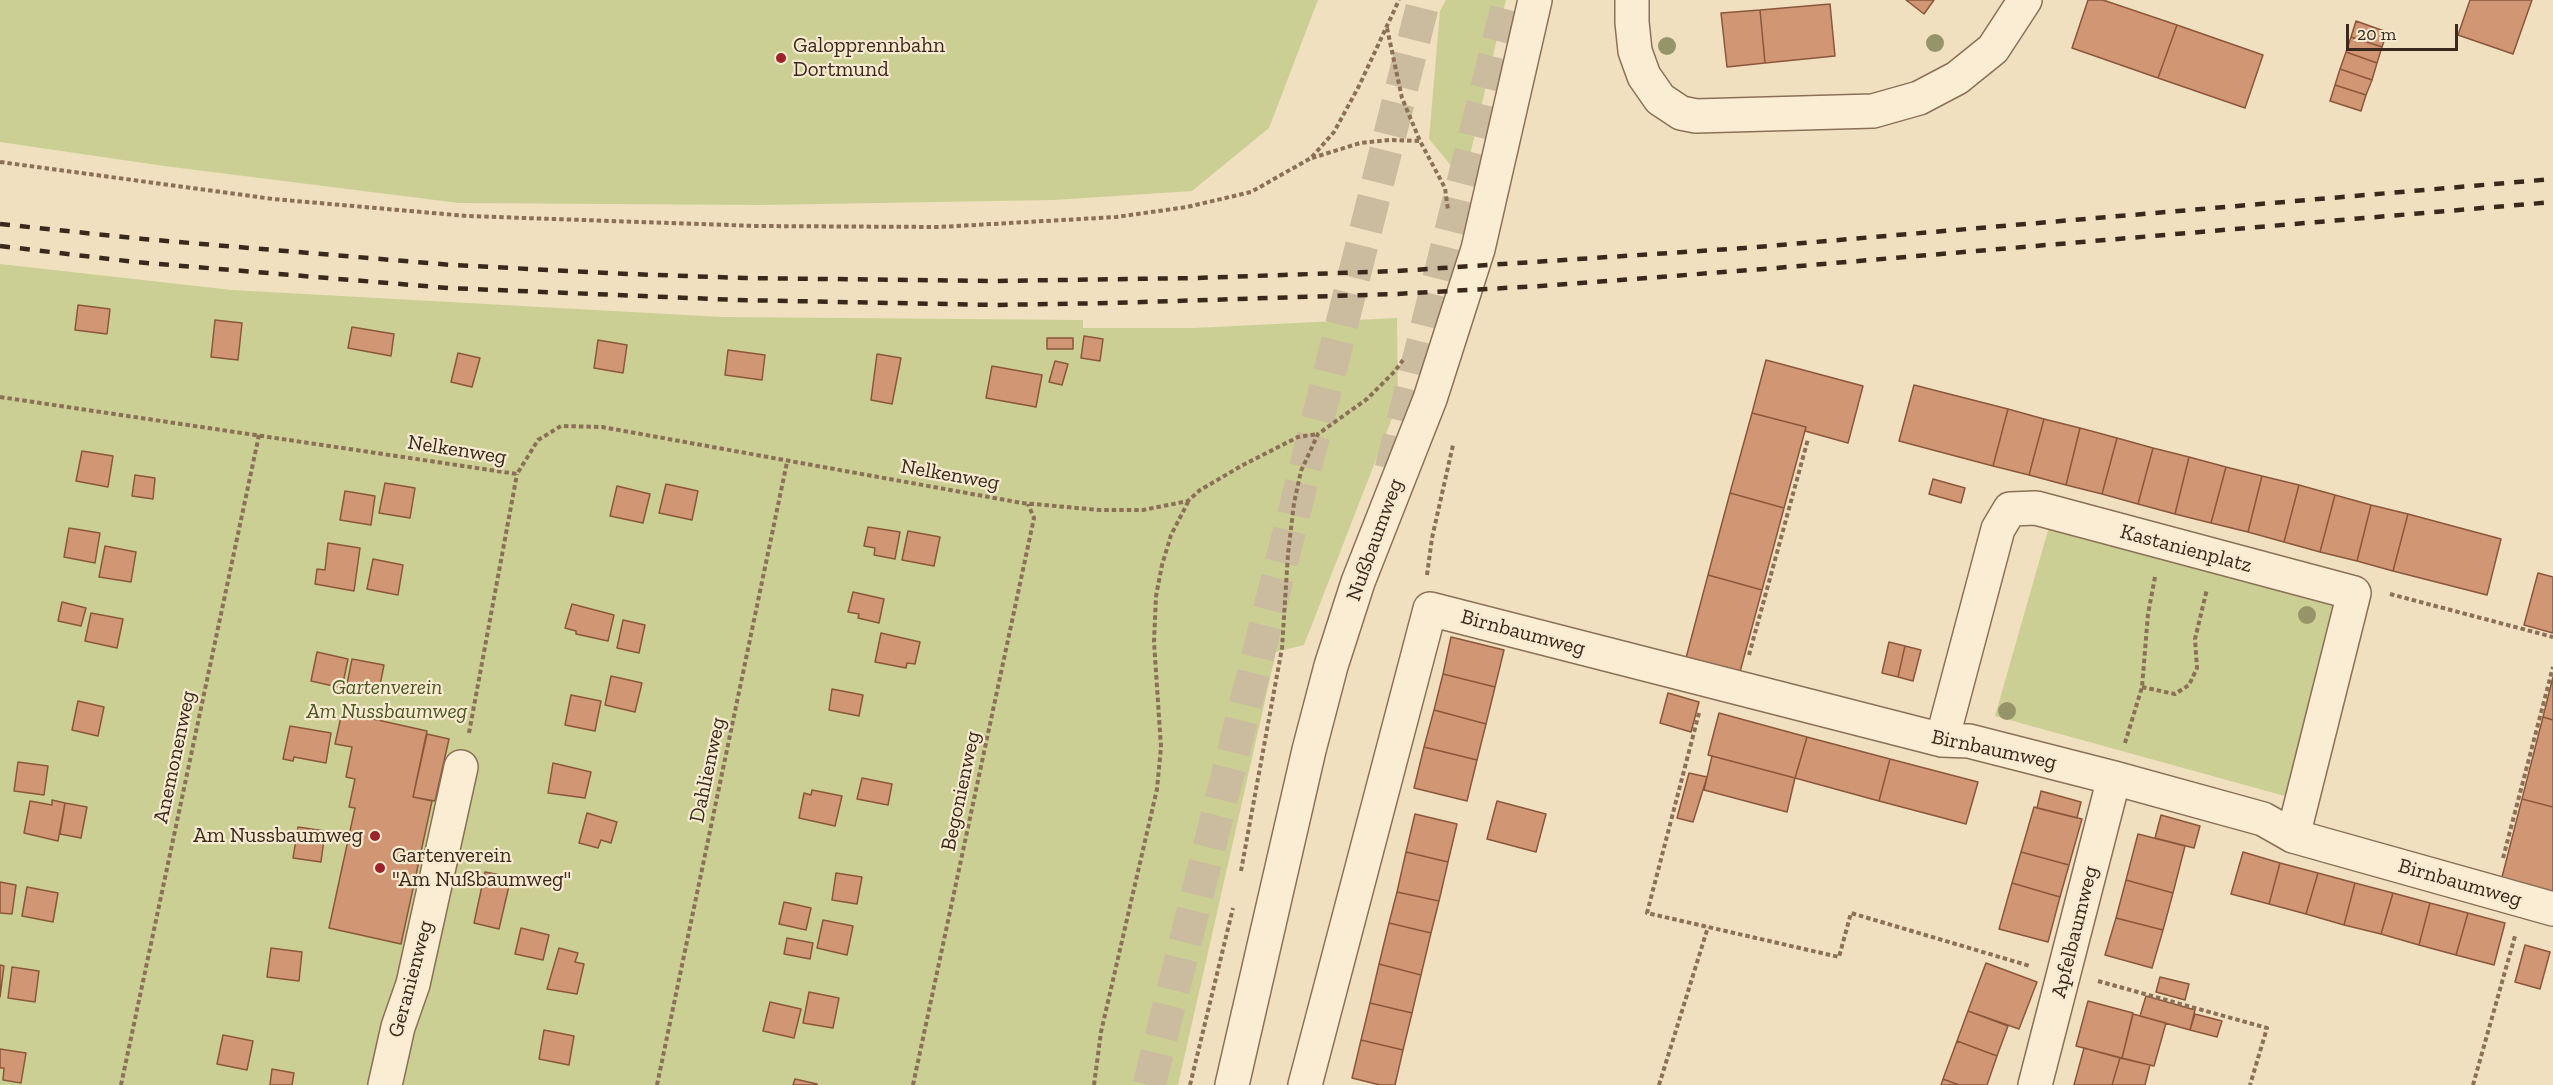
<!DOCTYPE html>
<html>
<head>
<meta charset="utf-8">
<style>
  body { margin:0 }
  #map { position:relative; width:2553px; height:1085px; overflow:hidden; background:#f0e0c0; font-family:"Zilla Slab",serif }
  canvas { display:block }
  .scale { position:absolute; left:2346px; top:24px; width:112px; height:27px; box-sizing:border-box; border:3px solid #39291c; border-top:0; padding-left:8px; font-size:18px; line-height:21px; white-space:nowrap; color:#39291c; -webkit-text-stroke:4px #f7ead0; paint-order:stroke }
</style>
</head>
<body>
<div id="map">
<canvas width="2553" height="1085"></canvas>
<div class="scale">20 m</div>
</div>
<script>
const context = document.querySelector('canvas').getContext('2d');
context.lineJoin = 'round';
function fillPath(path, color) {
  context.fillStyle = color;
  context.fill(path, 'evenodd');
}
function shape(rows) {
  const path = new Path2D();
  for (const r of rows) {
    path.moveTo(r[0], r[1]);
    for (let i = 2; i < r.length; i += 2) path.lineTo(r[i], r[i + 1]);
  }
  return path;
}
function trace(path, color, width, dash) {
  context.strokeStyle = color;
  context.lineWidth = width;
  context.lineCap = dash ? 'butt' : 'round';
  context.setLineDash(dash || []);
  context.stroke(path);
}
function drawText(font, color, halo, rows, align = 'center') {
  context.font = font + ' "Zilla Slab",serif';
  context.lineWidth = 4.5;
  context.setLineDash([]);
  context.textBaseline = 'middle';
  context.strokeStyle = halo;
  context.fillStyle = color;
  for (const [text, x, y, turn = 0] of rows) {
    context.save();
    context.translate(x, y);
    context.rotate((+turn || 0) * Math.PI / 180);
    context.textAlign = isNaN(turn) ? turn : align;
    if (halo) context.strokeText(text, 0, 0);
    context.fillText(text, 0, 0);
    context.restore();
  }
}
fillPath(shape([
  [0,0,1318,0,1269,128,1192,191,1054,200,762,205,459,203,164,166,0,142],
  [1446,0,1506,0,1464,181,1429,139,1440,11],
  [0,264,232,290,722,317,1083,320,1083,328,1194,328,1397,318,1398,403,1304,645,1276,652,1178,1085,0,1085],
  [2049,527,2343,602,2292,798,1995,716]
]), '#cbcf93');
const building = shape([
  [1906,0,1934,0,1924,14,1906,0],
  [2088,0,2103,0,2177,25,2158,78,2072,48,2088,0],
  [2470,0,2532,0,2513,54,2458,35,2470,0],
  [1830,4,1835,56,1765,63,1760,10,1830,4],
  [1760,10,1765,63,1727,67,1721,13,1760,10],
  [2356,21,2387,32,2382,47,2351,37,2356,21],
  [2177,25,2263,55,2245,108,2158,78,2177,25],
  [2351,37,2382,47,2377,63,2346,52,2351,37],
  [2346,52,2377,63,2372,80,2340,69,2346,52],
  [2340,69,2372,80,2366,95,2335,85,2340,69],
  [2335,85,2366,95,2361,111,2330,101,2335,85],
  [78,305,110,309,107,334,75,330,78,305],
  [215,320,242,323,238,360,211,357,215,320],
  [352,327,394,334,391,356,348,348,352,327],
  [1084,336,1103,339,1100,361,1081,358,1084,336],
  [1047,338,1073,338,1073,349,1047,349,1047,338],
  [598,340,627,345,623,373,594,368,598,340],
  [728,350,765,355,762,380,725,375,728,350],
  [458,353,480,358,472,387,451,382,458,353],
  [877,354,901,358,892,404,871,400,877,354],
  [1766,360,1863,386,1848,443,1805,431,1806,427,1752,413,1766,360],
  [1055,361,1068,364,1062,385,1049,382,1055,361],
  [992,366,1042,375,1036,407,986,398,992,366],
  [1914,385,2008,409,1993,466,1899,441,1914,385],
  [2008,409,2044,419,2029,475,1993,466,2008,409],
  [1752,413,1806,427,1784,508,1730,493,1752,413],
  [2044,419,2080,428,2066,485,2029,475,2044,419],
  [2080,428,2117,438,2102,494,2066,485,2080,428],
  [2117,438,2153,448,2138,504,2102,494,2117,438],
  [2153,448,2189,457,2175,514,2138,504,2153,448],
  [82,451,113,456,108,487,76,481,82,451],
  [2189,457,2226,467,2211,523,2175,514,2189,457],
  [2226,467,2262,476,2248,532,2211,523,2226,467],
  [135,475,155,478,153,499,132,496,135,475],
  [2262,476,2299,485,2284,542,2248,532,2262,476],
  [1933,479,1965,488,1961,503,1929,494,1933,479],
  [385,483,415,488,410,518,379,513,385,483],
  [666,484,698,491,692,520,659,513,666,484],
  [2299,485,2335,495,2320,552,2284,542,2299,485],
  [617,486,650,494,643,523,610,516,617,486],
  [345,491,375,496,371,525,340,520,345,491],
  [1730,493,1784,508,1762,590,1708,575,1730,493],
  [2335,495,2371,505,2357,561,2320,552,2335,495],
  [2371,505,2408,514,2393,571,2357,561,2371,505],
  [2408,514,2501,539,2487,595,2393,571,2408,514],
  [868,527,900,532,895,559,874,555,875,548,864,546,868,527],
  [69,528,100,533,95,563,64,557,69,528],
  [908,531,940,537,934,566,902,560,908,531],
  [328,543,360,548,354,591,315,584,317,569,325,570,328,543],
  [105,546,136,552,131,582,99,577,105,546],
  [373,559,403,565,398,595,367,589,373,559],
  [2538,573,2553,577,2553,633,2524,625,2538,573],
  [1708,575,1762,590,1740,672,1686,658,1708,575],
  [853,592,884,599,879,623,858,618,859,614,848,612,853,592],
  [62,602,86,608,81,626,58,621,62,602],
  [572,604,614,615,608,641,576,634,576,631,565,628,572,604],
  [91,613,123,619,117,648,85,641,91,613],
  [623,620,645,625,639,653,617,648,623,620],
  [881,633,920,642,915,664,907,663,906,668,875,662,881,633],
  [1451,637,1504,650,1495,687,1443,674,1451,637],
  [1889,642,1905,646,1898,677,1882,673,1889,642],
  [1905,646,1921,650,1913,681,1898,677,1905,646],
  [317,652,348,659,342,688,311,681,317,652],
  [352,659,384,665,378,695,346,689,352,659],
  [1443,674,1495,687,1486,724,1434,710,1443,674],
  [611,676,642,683,635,712,605,705,611,676],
  [2553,677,2553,720,2543,717,2553,677],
  [832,689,863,695,859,716,829,710,832,689],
  [1668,693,1699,702,1691,732,1660,723,1668,693],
  [571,695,601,701,595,731,565,725,571,695],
  [78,701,104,707,98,736,72,730,78,701],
  [1434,710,1486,724,1477,760,1424,747,1434,710],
  [342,712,427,731,413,797,432,801,401,944,329,928,355,808,349,807,355,779,346,777,352,747,335,744,342,712],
  [1719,713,1807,737,1795,778,1708,755,1719,713],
  [2543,717,2553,720,2553,807,2522,799,2543,717],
  [290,726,331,733,326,763,294,757,293,761,283,759,290,726],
  [427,734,449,739,435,801,413,797,427,734],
  [1807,737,1890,759,1879,801,1795,778,1807,737],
  [1424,747,1477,760,1467,801,1414,788,1424,747],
  [1712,756,1795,778,1787,812,1704,790,1712,756],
  [1890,759,1978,782,1966,824,1879,801,1890,759],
  [18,762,48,766,44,795,14,791,18,762],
  [553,763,591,772,585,798,548,793,553,763],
  [1689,773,1707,777,1693,822,1677,818,1689,773],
  [862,778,892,784,888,805,857,799,862,778],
  [812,790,842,796,835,826,799,818,804,793,811,795,812,790],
  [2041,791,2081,802,2077,818,2037,808,2041,791],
  [2522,799,2553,807,2553,894,2501,881,2522,799],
  [52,800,65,803,58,841,24,833,30,801,52,805,52,800],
  [1497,801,1546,814,1536,852,1487,839,1497,801],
  [65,803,87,807,81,838,60,834,65,803],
  [2034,807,2082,819,2069,865,2021,852,2034,807],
  [587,813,617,822,611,843,601,840,598,848,579,843,587,813],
  [1415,814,1457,824,1448,862,1406,852,1415,814],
  [2161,815,2200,826,2194,848,2155,838,2161,815],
  [298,827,325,831,321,862,293,858,298,827],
  [2138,834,2185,846,2173,893,2126,880,2138,834],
  [1406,852,1448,862,1439,901,1397,892,1406,852],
  [2021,852,2069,865,2060,897,2012,883,2021,852],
  [2243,852,2280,863,2269,904,2231,894,2243,852],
  [2280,863,2318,873,2306,914,2269,904,2280,863],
  [485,872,511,877,499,929,474,923,485,872],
  [836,873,862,877,857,904,832,900,836,873],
  [2318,873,2355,883,2344,925,2306,914,2318,873],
  [2126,880,2173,893,2163,930,2116,918,2126,880],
  [0,882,16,885,12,914,0,913,0,882],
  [2012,883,2060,897,2048,942,1999,929,2012,883],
  [2355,883,2393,893,2381,934,2344,925,2355,883],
  [27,887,58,893,53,922,22,916,27,887],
  [1397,892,1439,901,1431,933,1389,923,1397,892],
  [2393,893,2430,903,2419,945,2381,934,2393,893],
  [784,902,811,908,806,930,779,924,784,902],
  [2430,903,2468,913,2456,955,2419,945,2430,903],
  [2468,913,2505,923,2494,965,2456,955,2468,913],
  [2116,918,2163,930,2152,968,2105,955,2116,918],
  [823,920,853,926,847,955,817,948,823,920],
  [1389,923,1431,933,1421,975,1379,964,1389,923],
  [521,928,549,935,543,960,515,954,521,928],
  [787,938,813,943,810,959,784,954,787,938],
  [2525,945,2550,952,2540,989,2515,982,2525,945],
  [271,948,302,952,299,981,267,977,271,948],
  [559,948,578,953,575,962,584,964,577,994,547,989,559,948],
  [1986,963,2037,982,2019,1029,1968,1011,1986,963],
  [1379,964,1421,975,1412,1013,1370,1003,1379,964],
  [0,965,4,966,0,997,0,965],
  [12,967,39,971,35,1002,8,998,12,967],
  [2160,977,2189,984,2185,1000,2156,992,2160,977],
  [809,992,839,998,833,1028,803,1023,809,992],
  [2146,996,2195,1010,2190,1030,2140,1016,2146,996],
  [2088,1001,2133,1013,2122,1058,2076,1046,2088,1001],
  [770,1002,801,1009,794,1038,763,1031,770,1002],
  [1370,1003,1412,1013,1403,1050,1361,1040,1370,1003],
  [1968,1011,2008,1026,1997,1056,1957,1041,1968,1011],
  [2133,1014,2166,1023,2154,1066,2122,1058,2133,1014],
  [2195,1014,2222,1021,2217,1037,2190,1030,2195,1014],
  [544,1030,574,1036,569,1065,539,1059,544,1030],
  [223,1035,253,1041,247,1070,217,1064,223,1035],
  [1361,1040,1403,1050,1395,1085,1380,1085,1352,1078,1361,1040],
  [1957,1041,1997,1056,1987,1085,1959,1085,1943,1079,1957,1041],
  [2084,1048,2120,1058,2112,1085,2074,1085,2084,1048],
  [0,1049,26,1053,21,1083,3,1080,4,1068,0,1068,0,1049],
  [2120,1058,2150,1065,2145,1085,2112,1085,2120,1058],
  [272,1069,294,1073,292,1085,270,1085,272,1069],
  [795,1079,817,1084,817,1085,793,1085,795,1079],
  [1943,1079,1959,1085,1941,1085,1943,1079]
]);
fillPath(building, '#d19674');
trace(building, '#8b573b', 1.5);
trace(shape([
  [1391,469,1509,0],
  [1149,1085,1424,0]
]), '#cbbb9f', 33, [33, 16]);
const minor = shape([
  [1632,0,1632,22,1635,51,1644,76,1660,99,1681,113,1696,116,1873,111,1919,98,1957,78,1993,49,2025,0],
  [1942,740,1998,529,2010,509,2036,508,2354,593,2293,836],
  [385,1085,398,1027,413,984,461,767],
  [1232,1085,1309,750,1331,666,1358,582,1430,399,1478,249,1535,0],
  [1305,1085,1430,609,1942,740,1969,741,2114,778,2263,819,2293,836,2553,909],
  [2035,1085,2114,778]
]);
trace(minor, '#8b7057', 36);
trace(shape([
  [1387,28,1402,98,1420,141,1445,188,1448,210],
  [1312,158,1360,143,1390,140,1420,141],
  [0,162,273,199,467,216,757,226,939,227,1116,217,1187,207,1251,192,1311,158,1334,132,1359,86,1399,0],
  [0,397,517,474,538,440,561,426,602,427,1022,503,1099,510,1143,510,1188,501,1200,490,1243,465,1298,437,1318,434],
  [1427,575,1432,538,1453,445],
  [2390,594,2553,637],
  [1749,655,1808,439],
  [2142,687,2175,694,2189,685,2197,668,2195,639,2207,589],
  [1699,713,1647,913,1839,957,1851,913,2030,966],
  [469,733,517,474],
  [2125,743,2142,687,2148,614,2155,577],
  [2503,858,2553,667],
  [1241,871,1282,648,1288,554,1294,503,1301,471,1318,434,1367,399,1395,371,1403,360],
  [2098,981,2267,1028,2250,1085],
  [121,1085,259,435],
  [657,1085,787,462],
  [913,1085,1034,518,1028,504],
  [1094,1085,1101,1032,1157,789,1161,747,1154,642,1156,596,1162,565,1171,535,1188,502],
  [1190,1085,1233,908],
  [1659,1085,1708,927],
  [2473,1085,2515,936]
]), '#8b7057', 4, [4.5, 3]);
trace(minor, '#fbedd4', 33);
trace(shape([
  [0,224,143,239,452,265,628,274,745,278,993,281,1197,278,1397,271,1745,248,2553,179],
  [0,246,135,262,448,288,738,300,996,305,1111,303,1396,294,1541,286,1764,269,2553,202]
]), '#39291c', 4.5, [10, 10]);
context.fillStyle = '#969569';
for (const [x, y] of [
  [1935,43],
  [1667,46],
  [2307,615],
  [2007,711]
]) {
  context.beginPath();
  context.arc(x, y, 9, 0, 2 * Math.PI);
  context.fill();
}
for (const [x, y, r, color] of [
  [781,58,6,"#9d232a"],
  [375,836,6,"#9d232a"],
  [380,868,6,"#9d232a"]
]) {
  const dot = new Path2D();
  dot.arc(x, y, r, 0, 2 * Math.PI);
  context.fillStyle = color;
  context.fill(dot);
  trace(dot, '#f7ead0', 2);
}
drawText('21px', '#39291c', '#f7ead0', [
  ["Galopprennbahn",793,46],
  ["Dortmund",793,70],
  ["Am Nussbaumweg",363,836,"right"],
  ["Gartenverein",392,856],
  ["\"Am Nußbaumweg\"",392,880]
], 'left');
drawText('21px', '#39291c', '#f7ead0', [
  ["Nelkenweg",457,450,9],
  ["Nelkenweg",950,475,10],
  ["Nußbaumweg",1375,540,-70],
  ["Kastanienplatz",2186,549,15],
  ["Birnbaumweg",1523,633,15],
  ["Birnbaumweg",1994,750,12],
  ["Anemonenweg",175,757,-78],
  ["Dahlienweg",708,770,-78],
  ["Begonienweg",961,791,-78],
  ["Birnbaumweg",2460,883,16],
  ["Apfelbaumweg",2075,932,-76],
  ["Geranienweg",411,979,-75]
]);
drawText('italic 21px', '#4c5722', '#f7ead0', [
  ["Gartenverein",387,688],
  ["Am Nussbaumweg",387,712]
]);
</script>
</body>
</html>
